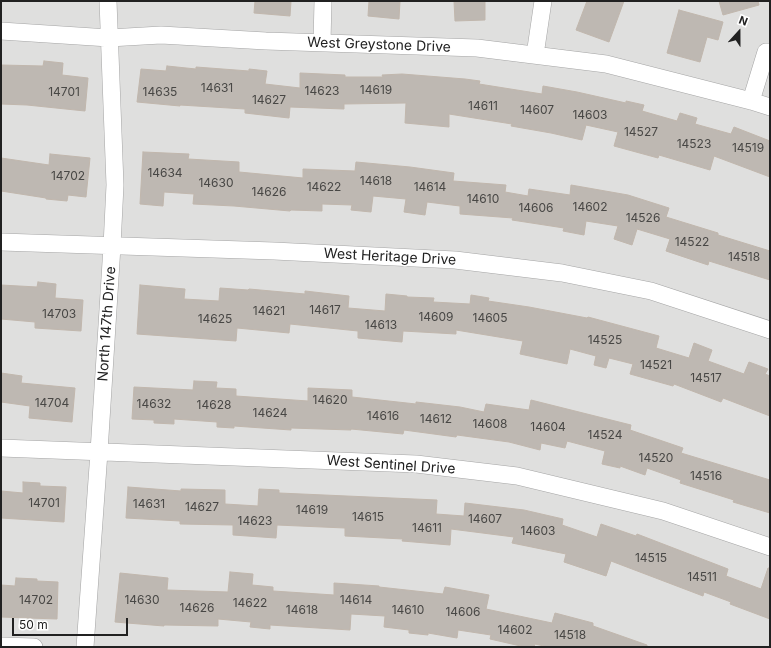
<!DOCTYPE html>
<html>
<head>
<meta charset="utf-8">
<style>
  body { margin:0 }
  #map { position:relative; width:771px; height:648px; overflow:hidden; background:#f1efe9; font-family:Inter,sans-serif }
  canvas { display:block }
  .frame { position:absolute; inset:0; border:2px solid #212121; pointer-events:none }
  .north { position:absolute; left:719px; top:12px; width:40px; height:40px; -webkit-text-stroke:3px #fff; paint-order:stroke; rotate:21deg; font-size:11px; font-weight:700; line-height:16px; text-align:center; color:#212121 }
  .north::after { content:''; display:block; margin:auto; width:14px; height:18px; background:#212121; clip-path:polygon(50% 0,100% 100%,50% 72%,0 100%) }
  .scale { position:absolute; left:12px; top:618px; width:116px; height:18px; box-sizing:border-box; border:2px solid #212121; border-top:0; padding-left:5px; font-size:12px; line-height:14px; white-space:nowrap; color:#212121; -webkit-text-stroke:3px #fff; paint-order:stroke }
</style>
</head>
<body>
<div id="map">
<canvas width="771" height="648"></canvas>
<div class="frame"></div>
<div class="north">N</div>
<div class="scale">50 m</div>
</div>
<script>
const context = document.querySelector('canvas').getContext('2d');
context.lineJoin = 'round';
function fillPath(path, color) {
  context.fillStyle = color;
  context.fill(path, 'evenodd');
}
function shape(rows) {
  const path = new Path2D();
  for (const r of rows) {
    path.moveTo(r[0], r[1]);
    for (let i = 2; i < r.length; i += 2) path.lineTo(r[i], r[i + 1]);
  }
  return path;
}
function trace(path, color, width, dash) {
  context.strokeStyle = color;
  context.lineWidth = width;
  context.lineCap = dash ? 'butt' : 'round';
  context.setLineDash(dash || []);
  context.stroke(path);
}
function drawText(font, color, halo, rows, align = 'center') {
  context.font = font + ' Inter,sans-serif';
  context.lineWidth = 3;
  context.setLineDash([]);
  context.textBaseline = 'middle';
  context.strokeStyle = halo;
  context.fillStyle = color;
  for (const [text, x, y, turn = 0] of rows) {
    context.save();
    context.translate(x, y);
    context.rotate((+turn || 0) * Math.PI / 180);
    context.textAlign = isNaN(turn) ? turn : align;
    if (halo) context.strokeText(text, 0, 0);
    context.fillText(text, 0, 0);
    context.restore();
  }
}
fillPath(shape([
  [1,1,770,1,770,647,1,647]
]), '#dfdfde');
const building = shape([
  [255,1,291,1,290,16,254,13,255,1],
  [369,1,400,1,399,19,368,16,369,1],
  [454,1,485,1,485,20,455,21,454,1],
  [587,1,624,1,609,42,576,30,587,1],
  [719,1,758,1,759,5,723,15,719,1],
  [679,10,723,22,718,40,707,37,700,62,667,53,679,10],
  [44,61,63,63,62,75,88,78,85,111,27,105,1,104,1,65,43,66,44,61],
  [167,66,196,69,196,67,249,71,249,69,267,71,265,84,300,88,300,73,345,75,345,77,383,77,382,75,402,74,465,79,480,81,479,84,542,94,543,86,577,92,626,103,626,101,644,105,642,111,677,121,680,113,697,118,695,124,731,134,734,127,770,141,770,177,714,156,710,170,659,155,658,158,614,146,618,132,586,125,582,140,551,133,511,126,512,124,449,114,449,127,405,123,406,103,344,104,344,109,290,107,289,118,245,113,245,109,180,105,180,106,137,102,141,69,166,71,167,66],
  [143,152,189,154,188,159,239,162,239,172,303,178,303,169,355,171,356,162,410,167,454,173,453,181,506,185,505,192,528,196,529,189,570,195,571,185,628,195,669,208,666,217,718,233,718,235,770,251,770,280,709,261,708,265,666,251,670,239,637,229,632,245,614,239,618,226,586,221,584,235,563,231,564,228,512,220,513,218,460,214,460,206,427,202,425,215,404,212,406,199,373,196,371,212,351,210,352,205,322,204,322,211,291,210,290,211,234,206,193,204,194,194,164,192,163,206,140,204,143,152],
  [50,154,90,158,86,197,68,195,67,201,46,199,46,198,1,191,1,158,49,165,50,154],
  [38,282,56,284,55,298,83,300,81,331,35,328,35,322,1,319,1,285,37,287,38,282],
  [140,285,185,289,184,299,219,301,220,288,248,290,249,289,305,294,305,291,349,296,348,308,385,311,386,294,407,296,407,297,434,298,433,302,470,304,471,295,489,298,488,301,529,307,587,318,588,317,659,336,656,348,689,358,694,343,712,350,708,361,744,374,749,362,768,369,765,374,770,376,770,416,723,398,721,402,674,384,673,386,630,374,633,364,609,358,606,368,594,365,596,356,570,349,567,364,520,354,523,341,456,330,456,334,403,331,402,342,358,338,358,331,290,324,289,333,237,328,236,341,137,334,140,285],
  [1,373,22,376,21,383,75,388,72,422,29,418,30,406,1,402,1,373],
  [194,381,217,382,216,388,236,389,236,396,308,401,308,388,352,390,352,397,416,404,416,402,460,407,484,412,486,404,529,410,531,400,631,425,630,430,683,448,681,453,770,480,770,513,733,502,734,500,680,483,681,480,647,468,645,475,620,466,620,468,602,464,605,451,567,441,565,448,541,443,540,450,509,442,457,435,456,437,404,430,403,434,351,429,351,430,291,428,291,430,234,426,234,428,217,427,217,422,174,419,174,424,154,423,154,420,132,419,134,387,193,390,194,381],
  [23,482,40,483,40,486,66,487,64,522,1,518,1,491,23,493,23,482],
  [128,487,181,491,181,489,225,490,225,504,258,506,259,489,279,490,279,493,437,500,436,514,464,516,465,503,524,510,563,519,562,525,597,537,601,524,636,536,637,534,728,569,726,576,761,589,768,568,770,568,770,619,730,604,731,602,704,592,703,596,611,561,606,576,564,562,566,554,512,543,514,537,451,529,450,545,402,541,403,539,345,536,345,528,277,525,276,538,233,535,233,525,180,524,180,521,126,518,128,487],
  [230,572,253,574,252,585,273,587,273,591,334,595,334,583,379,586,379,587,443,594,445,587,489,595,486,609,552,623,555,613,593,623,593,626,647,645,647,647,548,647,535,644,534,647,525,647,490,639,491,635,458,630,457,638,428,633,428,635,409,633,409,630,384,627,385,616,351,614,350,630,270,625,270,629,250,627,251,622,218,619,218,626,164,625,164,626,115,622,120,573,168,578,167,590,228,592,230,572],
  [16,578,37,579,37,581,58,582,57,619,1,617,1,585,15,586,16,578]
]);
fillPath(building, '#beb8b2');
trace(building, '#c1b7ad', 1);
const minor = shape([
  [1,31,109,38,161,35,266,41,477,48,606,64,751,101,770,107],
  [322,42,323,1],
  [535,55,543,1],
  [751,101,766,52],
  [1,242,274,251,455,260,562,273,651,291,770,330],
  [1,448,416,464,517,476,663,511,770,547],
  [1,646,34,647],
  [85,647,99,452,112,246,115,185,108,1]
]);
trace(minor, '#a5a5a5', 18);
trace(minor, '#fff', 17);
drawText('12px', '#484745', null, [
  ["14631",217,88],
  ["14619",376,90],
  ["14623",322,91],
  ["14701",64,92],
  ["14635",160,92],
  ["14627",269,100],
  ["14611",483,106],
  ["14607",537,110],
  ["14603",590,115],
  ["14527",641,132],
  ["14523",694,144],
  ["14519",748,148],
  ["14634",165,173],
  ["14702",68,176],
  ["14618",376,181],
  ["14630",216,183],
  ["14622",324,187],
  ["14614",430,187],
  ["14626",269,192],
  ["14610",483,199],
  ["14602",590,207],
  ["14606",536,208],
  ["14526",643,218],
  ["14522",692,242],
  ["14518",744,257],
  ["14617",325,310],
  ["14621",269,311],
  ["14703",59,314],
  ["14609",436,317],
  ["14605",490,318],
  ["14625",215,319],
  ["14613",381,325],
  ["14525",605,340],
  ["14521",656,365],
  ["14517",706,378],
  ["14620",330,400],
  ["14704",52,403],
  ["14632",154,404],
  ["14628",214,405],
  ["14624",270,413],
  ["14616",383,416],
  ["14612",436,419],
  ["14608",490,424],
  ["14604",548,427],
  ["14524",605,435],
  ["14520",656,458],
  ["14516",706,476],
  ["14701",44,503],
  ["14631",149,504],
  ["14627",202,507],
  ["14619",312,510],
  ["14615",368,517],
  ["14607",485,519],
  ["14623",255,521],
  ["14611",427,528],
  ["14603",538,531],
  ["14515",651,558],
  ["14511",702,577],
  ["14702",36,600],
  ["14630",142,600],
  ["14614",356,600],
  ["14622",250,603],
  ["14626",197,608],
  ["14618",302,610],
  ["14610",408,610],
  ["14606",463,612],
  ["14602",515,630],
  ["14518",570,635]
]);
drawText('14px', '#212121', '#fff', [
  ["West Greystone Drive",379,45,2],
  ["West Heritage Drive",390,257,3],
  ["North 147th Drive",107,324,-86],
  ["West Sentinel Drive",391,465,4]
]);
</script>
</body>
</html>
